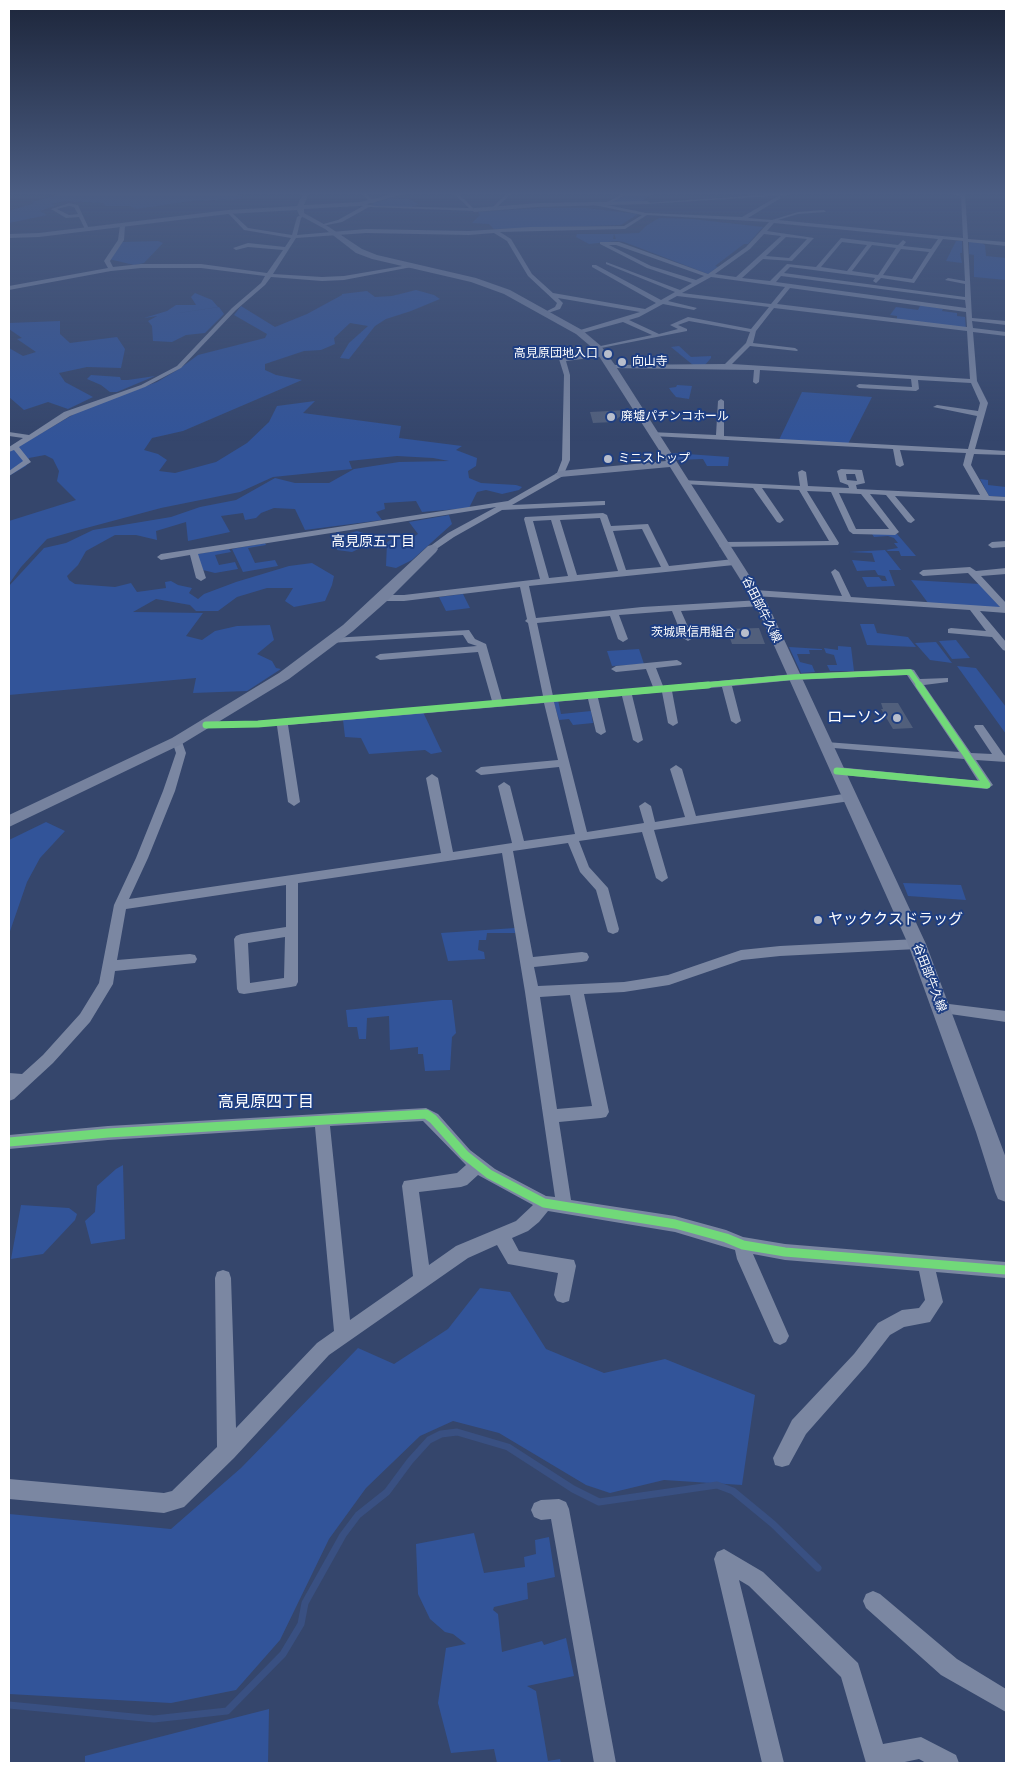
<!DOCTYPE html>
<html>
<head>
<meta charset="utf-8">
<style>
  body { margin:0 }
  #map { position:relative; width:1015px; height:1772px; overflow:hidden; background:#35466c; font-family:Poppins,sans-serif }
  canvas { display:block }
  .frame { position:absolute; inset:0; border:10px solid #fff; pointer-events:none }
</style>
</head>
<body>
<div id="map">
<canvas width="1015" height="1772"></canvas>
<div class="frame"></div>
</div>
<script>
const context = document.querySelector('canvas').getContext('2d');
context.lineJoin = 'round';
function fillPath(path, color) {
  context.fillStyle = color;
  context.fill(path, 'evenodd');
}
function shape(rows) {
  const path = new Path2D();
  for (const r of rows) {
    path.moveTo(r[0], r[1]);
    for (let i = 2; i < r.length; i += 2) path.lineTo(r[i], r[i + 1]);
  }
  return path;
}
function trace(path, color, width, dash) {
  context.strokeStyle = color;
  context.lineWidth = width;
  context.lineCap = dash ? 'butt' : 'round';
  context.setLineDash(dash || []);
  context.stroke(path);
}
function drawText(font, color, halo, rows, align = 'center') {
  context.font = font + ' Poppins,"Noto Sans JP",sans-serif';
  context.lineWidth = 4;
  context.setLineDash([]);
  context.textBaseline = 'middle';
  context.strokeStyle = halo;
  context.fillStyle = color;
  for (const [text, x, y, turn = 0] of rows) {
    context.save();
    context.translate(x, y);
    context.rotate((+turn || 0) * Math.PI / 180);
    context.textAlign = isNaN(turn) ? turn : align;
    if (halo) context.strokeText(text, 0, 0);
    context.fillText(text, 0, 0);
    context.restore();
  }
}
fillPath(shape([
  [63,193,231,193,243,196,240,199,191,201,137,209,129,206,106,206,102,203,65,201,52,204,57,205,40,211,47,215,9,223,9,211,34,203,32,202],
  [630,193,655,193,639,203,610,203],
  [391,198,409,199,419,204,410,208,372,206,374,203],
  [541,208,586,208,638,214,621,225,494,229,489,224,472,223,480,215,478,212],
  [659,218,692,219,763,227,748,244,744,244,715,266,718,267,708,274,624,242,617,241,589,244,576,237,577,234,614,234,613,239,616,239,614,234,639,233,646,226],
  [158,241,163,243,144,263,134,265,109,259,122,242],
  [956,241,962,241,962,253,960,253,962,263,946,261],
  [969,242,980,242,985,245,986,256,1006,258,1006,280,974,277,974,255,969,254],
  [416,290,434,295,440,299,411,311,386,319,375,326,349,359,340,358,349,343,368,326,350,323,334,338,335,344,321,350,304,351,265,364,265,370,276,375,302,380,183,431,152,438,144,450,158,454,167,460,159,471,175,473,216,462,247,443,269,422,277,406,315,401,303,413,401,426,399,438,462,446,456,450,477,458,476,466,468,471,469,478,481,483,516,485,522,487,519,490,502,494,486,490,477,492,469,508,422,512,416,501,384,503,385,509,376,512,382,520,305,530,295,509,274,508,261,513,256,518,245,520,243,513,221,516,230,532,188,541,186,522,156,531,157,540,136,535,115,535,86,551,78,565,67,576,69,580,75,584,115,587,131,583,137,592,166,588,165,582,171,581,178,585,192,588,189,593,198,599,204,594,236,582,289,566,312,563,334,576,332,585,325,601,294,607,285,601,293,588,267,588,237,597,218,611,196,611,190,605,156,599,133,612,203,613,186,636,202,640,215,631,237,626,270,625,274,640,257,654,272,661,276,668,281,669,247,691,193,693,196,678,9,695,9,586,44,548,66,543,93,530,171,517,200,507,236,500,275,478,295,483,329,483,354,469,399,462,449,461,433,458,397,456,349,461,352,469,273,477,240,492,161,508,75,531,47,539,21,567,9,584,9,521,76,500,57,481,59,471,53,459,45,455,29,458,26,466,9,476,9,452,81,410,157,382,179,369,198,355,265,338,267,334,234,315,241,306,275,327,307,314,342,295,342,294,367,291,375,297,392,296],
  [195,293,212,300,218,307,165,315,219,307,224,314,205,333,186,335,172,342,153,341,152,326,148,321,157,316,144,318,167,311,176,305,196,305,191,297],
  [921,304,943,309,942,311,957,313,957,316,965,317,966,329,897,320,897,316,890,315,896,307,918,310],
  [60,321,60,334,70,343,117,337,125,349,121,368,87,367,59,373,65,382,93,397,68,409,48,402,24,410,9,397,9,348,23,356,36,352,17,339,22,338,9,329,9,323],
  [679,346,691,357,711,356,711,358,705,365,693,365,671,347],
  [91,375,120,377,121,380,128,380,155,376,117,392,110,392,101,385,87,379],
  [677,385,692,386,689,399,676,397,671,391,669,388,676,387],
  [802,392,872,397,848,444,779,440],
  [673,453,729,457,728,466,707,466,703,459,677,460],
  [980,479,988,480,988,485,1006,487,1006,497,989,496],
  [449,515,452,524,412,560,396,568,386,566,387,542,400,535,412,538,418,534,409,522],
  [357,531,367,534,367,545,352,552,337,550,337,542,346,534],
  [872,534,897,534,916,556,901,556,899,551,888,551,886,550,898,548,894,543,898,543,894,538,888,536,874,537],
  [265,543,266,545,248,548,255,563,275,560,278,566,243,572,232,549],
  [229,549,231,552,215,555,219,565,235,562,238,569,215,573,203,570,197,554],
  [885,550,901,570,889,570,895,586,867,587,862,577,879,577,882,581,887,581,885,576,878,575,875,570,857,571,852,560,875,562,872,553,849,552],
  [911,580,980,584,1001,608,928,603],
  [463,594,470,608,446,611,439,597],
  [860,624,874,624,877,633,908,637,916,647,867,645],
  [956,640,970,658,952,659,939,641],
  [936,642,952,663,930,660,915,643],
  [838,646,851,647,854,671,830,671,827,665,837,665,834,655,826,653,824,648,838,650],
  [789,647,822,649,822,650,809,650,810,654,797,654,800,662,812,665,815,672,801,673],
  [639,649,644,664,612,666,607,651],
  [957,666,976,668,1006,707,1006,734],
  [558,700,561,714,591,711,593,723,573,725,569,719,559,720,554,703,554,701],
  [423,712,442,752,431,754,425,750,369,754,361,738,345,737,343,720],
  [46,822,65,831,40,858,27,882,9,934,9,840],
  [903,883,961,885,966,900,908,896],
  [515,928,515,933,487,933,486,940,479,940,478,950,484,952,485,959,448,961,441,933],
  [442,1000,452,1000,456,1033,452,1037,450,1070,425,1071,423,1054,418,1054,418,1047,390,1050,389,1016,367,1018,366,1039,359,1039,357,1027,348,1027,346,1010],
  [123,1165,125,1239,91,1244,85,1221,95,1212,97,1186,116,1169],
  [21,1205,69,1208,77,1214,75,1220,43,1254,11,1259],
  [480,1288,510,1292,546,1349,604,1373,665,1359,755,1395,742,1485,664,1480,610,1493,586,1485,499,1433,453,1421,420,1436,366,1488,329,1539,280,1640,236,1690,171,1703,9,1694,9,1514,171,1529,241,1468,358,1348,394,1364,448,1329],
  [474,1533,484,1573,525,1567,524,1557,536,1554,535,1540,549,1537,555,1577,527,1583,528,1599,494,1607,493,1610,498,1614,502,1652,542,1641,544,1645,566,1638,574,1676,527,1686,536,1691,548,1761,560,1759,561,1763,497,1763,494,1749,451,1753,438,1703,446,1648,466,1644,453,1634,445,1632,430,1619,418,1594,416,1544],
  [269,1709,268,1763,85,1763,85,1756]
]), '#325499');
trace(shape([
  [9,1705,154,1719,227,1711,283,1654,301,1624,305,1603,343,1535,358,1515,387,1492,410,1461,429,1440,441,1434,457,1432,508,1447,573,1489,599,1502,717,1485,733,1491,773,1524,818,1568]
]), '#395082', 7);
fillPath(shape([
  [628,410,613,422,593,423,590,412],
  [759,628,765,644,732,644,727,629],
  [881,703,898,703,913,728,893,729,881,709,883,709]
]), '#515f7c');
fillPath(shape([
  [360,193,365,193,376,202,372,203,360,193],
  [453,193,458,193,476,211,369,207,342,222,322,226,320,225,338,220,363,206,358,205,360,203,376,206,469,208,453,193],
  [507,193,512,193,494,210,490,210,507,193],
  [623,193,629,193,607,205,646,213,742,217,778,196,647,204,645,203,787,193,787,195,780,196,781,198,748,218,772,220,798,212,824,210,826,212,798,214,778,220,963,238,961,197,949,193,965,193,968,239,1006,242,1006,246,968,242,972,318,1006,321,1006,325,972,321,973,328,1006,332,1006,336,973,332,977,381,988,403,975,449,1006,451,1006,455,974,454,971,465,989,496,1006,497,1006,501,895,496,915,520,911,523,908,522,886,495,870,494,899,532,895,535,853,534,849,531,831,492,807,491,839,543,838,545,720,547,719,545,723,542,829,541,799,490,762,488,784,520,780,523,777,522,753,488,684,484,680,482,681,480,800,486,798,472,802,470,806,472,808,486,849,488,848,485,840,482,837,471,841,469,862,470,865,483,856,485,857,489,980,495,963,465,966,453,900,450,904,465,900,467,896,465,893,449,653,436,649,434,650,432,716,435,718,401,721,399,724,401,724,436,968,449,977,416,933,407,937,405,978,411,980,403,971,383,918,380,919,389,916,391,859,388,856,386,859,384,912,387,911,379,760,370,759,382,756,384,753,382,754,370,610,368,610,366,612,365,725,364,746,343,750,332,689,321,678,325,687,329,687,331,596,349,596,347,652,335,623,322,579,334,577,331,640,312,558,298,563,303,560,309,545,314,545,312,555,307,557,303,528,276,507,241,494,233,469,235,366,233,296,238,273,274,322,277,344,276,414,264,417,266,344,280,322,281,271,277,265,285,236,310,181,368,145,387,70,416,19,447,31,462,9,476,9,471,23,461,14,450,9,452,9,447,23,438,9,436,9,432,29,435,64,412,141,385,177,366,232,308,261,283,265,276,201,268,141,268,111,271,9,290,9,286,108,268,104,261,118,240,120,225,125,226,124,240,110,261,113,267,141,264,201,264,267,273,283,250,248,247,236,250,233,248,248,243,285,247,291,238,244,230,226,211,230,211,248,228,292,235,297,217,302,214,304,215,301,218,297,235,366,229,469,231,530,227,624,226,642,215,594,205,602,205,623,193],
  [647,215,769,222,746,247,708,274,619,242,600,242,600,244,647,268,692,283,680,290,606,262,606,264,675,292,661,300,596,265,592,265,592,267,656,303,645,309,553,293,532,274,511,239,500,232,625,229,647,215],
  [774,223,938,239,931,249,903,246,906,242,903,240,898,245,841,238,816,267,787,264,770,281,742,278,763,259,792,261,814,238,767,231,774,223],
  [764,234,781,236,736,277,715,274,750,249,764,234],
  [786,237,807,239,789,258,766,256,786,237],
  [943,239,963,241,965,281,948,278,945,280,965,284,965,297,784,273,790,267,875,278,873,281,876,283,881,278,914,283,943,239],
  [842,242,867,245,847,271,821,267,842,242],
  [609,245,616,245,704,276,696,280,651,266,609,245],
  [872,245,896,248,878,275,852,271,872,245],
  [901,249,929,252,912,279,883,275,901,249],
  [781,276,965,300,966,308,776,282,781,276],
  [711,277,785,287,771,304,682,293,711,277],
  [790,288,966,312,967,327,777,304,790,288],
  [677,296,769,307,751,329,688,317,670,325,678,329,659,334,629,320,639,317,663,304,694,310,697,308,668,301,677,296],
  [774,308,967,331,970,379,732,364,750,346,797,351,798,350,795,348,753,343,756,331,774,308],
  [846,474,855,474,857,481,847,480,846,474],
  [839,493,861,494,889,529,856,529,839,493],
  [69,203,78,205,90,231,86,231,79,217,66,218,51,209,69,203],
  [69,206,74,207,78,214,69,215,57,209,69,206],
  [604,353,606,354,606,356,566,361,570,375,570,460,563,476,512,505,602,501,605,501,605,505,502,510,454,537,432,552,428,549,429,547,448,533,496,507,198,554,206,578,201,581,196,578,190,555,161,560,157,557,161,554,508,501,557,473,562,460,564,375,559,359,562,357,604,353],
  [603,513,607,515,611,526,648,524,669,566,734,559,738,562,734,565,529,586,536,618,642,607,761,600,766,603,761,606,681,611,693,638,688,641,683,638,672,611,619,615,628,639,623,642,618,639,610,616,537,623,553,696,653,687,646,669,616,672,611,669,616,666,677,660,682,663,681,665,656,668,663,686,794,674,910,669,914,670,920,679,948,678,948,682,924,685,971,753,992,754,974,727,975,725,983,725,1004,755,1006,756,1006,762,976,760,993,785,987,789,833,774,831,771,833,768,837,767,978,781,964,759,822,747,821,745,822,743,826,742,959,752,907,675,794,680,732,686,741,721,736,724,731,721,722,687,672,691,678,723,673,726,668,723,662,692,632,695,643,740,638,743,633,740,622,696,598,698,606,732,601,735,596,732,588,699,554,702,587,832,644,823,639,806,645,802,651,806,655,822,685,817,670,769,676,765,682,769,696,816,850,793,856,797,850,801,654,830,668,878,662,882,656,878,642,832,579,841,589,867,608,888,619,929,618,932,613,934,608,932,607,929,596,890,580,872,568,843,513,851,533,957,582,952,587,953,589,957,587,961,582,962,534,967,538,986,624,982,668,975,741,950,780,946,917,939,922,941,924,944,922,947,917,949,780,956,742,960,669,985,624,992,584,994,609,1112,606,1117,601,1118,559,1122,571,1200,675,1216,726,1230,743,1237,785,1244,1006,1262,1006,1278,936,1272,943,1302,930,1322,904,1327,890,1335,866,1366,806,1434,789,1465,782,1467,775,1465,773,1458,792,1420,854,1354,878,1323,902,1310,919,1308,925,1300,919,1271,785,1260,753,1254,789,1336,786,1342,780,1345,774,1342,737,1259,735,1250,675,1232,548,1211,539,1222,528,1231,512,1238,519,1251,574,1260,576,1266,569,1301,563,1303,557,1301,554,1295,558,1273,508,1264,497,1245,468,1258,329,1355,234,1458,184,1507,164,1513,9,1499,9,1479,164,1493,172,1491,217,1447,215,1278,217,1272,223,1270,229,1272,231,1278,236,1428,317,1343,334,1331,315,1127,108,1140,9,1149,9,1135,108,1126,426,1108,438,1114,470,1150,495,1169,546,1196,555,1197,525,992,502,853,298,883,298,982,296,986,291,987,244,994,239,993,237,989,234,939,236,936,241,934,286,927,286,885,126,909,117,960,190,954,195,955,197,959,195,963,115,971,113,984,90,1022,53,1063,14,1099,9,1101,9,1073,22,1074,43,1055,80,1014,99,983,114,905,136,858,163,791,176,753,172,741,173,739,181,739,186,753,175,791,148,858,129,899,441,853,426,778,432,774,438,778,453,852,512,843,498,786,504,782,510,786,524,841,575,834,559,767,481,775,475,771,481,767,558,760,544,703,288,725,300,802,294,806,288,802,277,726,206,728,201,725,206,722,258,721,492,701,478,652,380,660,375,657,380,654,477,646,468,643,463,635,329,643,329,639,332,638,469,630,475,639,486,644,502,700,543,696,528,623,525,621,527,619,520,587,404,601,382,601,377,598,382,595,404,595,540,579,524,519,525,517,603,513],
  [600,518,618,571,577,575,560,520,600,518],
  [551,520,568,576,549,578,533,521,551,520],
  [642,529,661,567,626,570,613,531,642,529],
  [285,937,284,978,250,983,248,943,285,937],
  [570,995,592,1106,557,1109,540,997,570,995],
  [423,1121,466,1165,457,1173,404,1181,402,1186,413,1276,350,1320,330,1126,423,1121],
  [478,1175,533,1205,516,1221,456,1246,429,1265,419,1192,461,1187,467,1185,478,1175],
  [1006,541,1006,547,992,548,988,545,992,542,1006,541],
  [970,567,976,571,1006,568,1006,574,981,576,1006,603,1006,613,980,611,1006,642,1006,651,1003,650,992,637,948,633,948,629,951,628,986,631,970,610,755,596,750,593,755,590,842,596,831,572,835,569,839,572,851,597,1000,607,968,573,923,576,919,573,923,570,970,567],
  [941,1003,1006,1011,1006,1022,936,1012,934,1008,936,1004,941,1003],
  [559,1499,566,1502,569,1509,616,1763,594,1763,551,1519,541,1520,534,1517,531,1510,534,1503,541,1500,559,1499],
  [724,1549,763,1572,858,1663,883,1744,921,1737,956,1755,959,1763,926,1763,919,1759,900,1763,866,1763,841,1677,749,1586,739,1580,784,1763,762,1763,714,1559,717,1552,724,1549],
  [873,1591,880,1594,957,1659,1006,1689,1006,1712,941,1675,866,1608,863,1601,866,1594,873,1591]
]), '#7b87a2');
fillPath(shape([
  [303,193,309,193,304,205,360,202,396,193,408,193,360,206,304,209,304,213,329,227,362,249,377,255,476,278,510,290,582,330,601,346,615,365,767,603,926,944,1006,1158,1006,1202,998,1199,995,1192,976,1132,908,944,755,603,670,467,560,477,555,474,560,471,666,461,595,350,576,334,504,294,471,282,372,259,356,253,325,229,299,215,297,210,228,214,39,237,9,238,9,234,39,233,228,210,297,206,303,193],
  [782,193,794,193,785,196,782,193],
  [647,201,650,203,649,204,538,207,474,212,471,210,474,208,538,203,647,201],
  [432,545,436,546,438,549,436,552,387,601,353,631,289,679,182,744,9,827,9,815,172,738,279,673,343,625,428,546,432,545]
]), '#76829e');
trace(shape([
  [694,686,794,677,910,672,920,686]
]), '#71d979', 5.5);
trace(shape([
  [206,725,258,724,708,685],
  [837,771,987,785,919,685]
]), '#71d979', 7);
trace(shape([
  [9,1142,108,1133,426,1114,433,1119,465,1155,489,1174,544,1203,675,1224,726,1238,743,1245,785,1252,1006,1270]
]), '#71d979', 9);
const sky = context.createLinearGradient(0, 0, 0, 441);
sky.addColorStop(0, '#1d263b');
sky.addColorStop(0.44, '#4b5d83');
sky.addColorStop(1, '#4b5d8300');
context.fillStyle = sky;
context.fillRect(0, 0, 1015, 441);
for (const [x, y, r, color] of [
  [608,354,5,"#b8becc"],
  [622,362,5,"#b8becc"],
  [611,417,5,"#b8becc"],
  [608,459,5,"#b8becc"],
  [745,633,5,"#b8becc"],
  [897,718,5,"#b8becc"],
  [818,920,5,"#b8becc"]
]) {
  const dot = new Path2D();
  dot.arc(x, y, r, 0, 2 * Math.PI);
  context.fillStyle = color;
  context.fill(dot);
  trace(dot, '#1e3e82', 2);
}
drawText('12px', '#fff', '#1e3e82', [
  ["高見原団地入口",598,354,"right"],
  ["向山寺",632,362],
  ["廃墟パチンコホール",621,417],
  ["ミニストップ",618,459],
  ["茨城県信用組合",735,633,"right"]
], 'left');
drawText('12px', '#fff', '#1e3e82', [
  ["谷田部牛久線",761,610,63],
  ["谷田部牛久線",929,978,69]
]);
drawText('14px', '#fff', '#1e3e82', [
  ["高見原五丁目",373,542]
]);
drawText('15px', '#fff', '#1e3e82', [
  ["ローソン",887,718],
  ["ヤッククスドラッグ",828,920,"left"]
], 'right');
drawText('16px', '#fff', '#1e3e82', [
  ["高見原四丁目",266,1103]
]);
</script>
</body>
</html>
